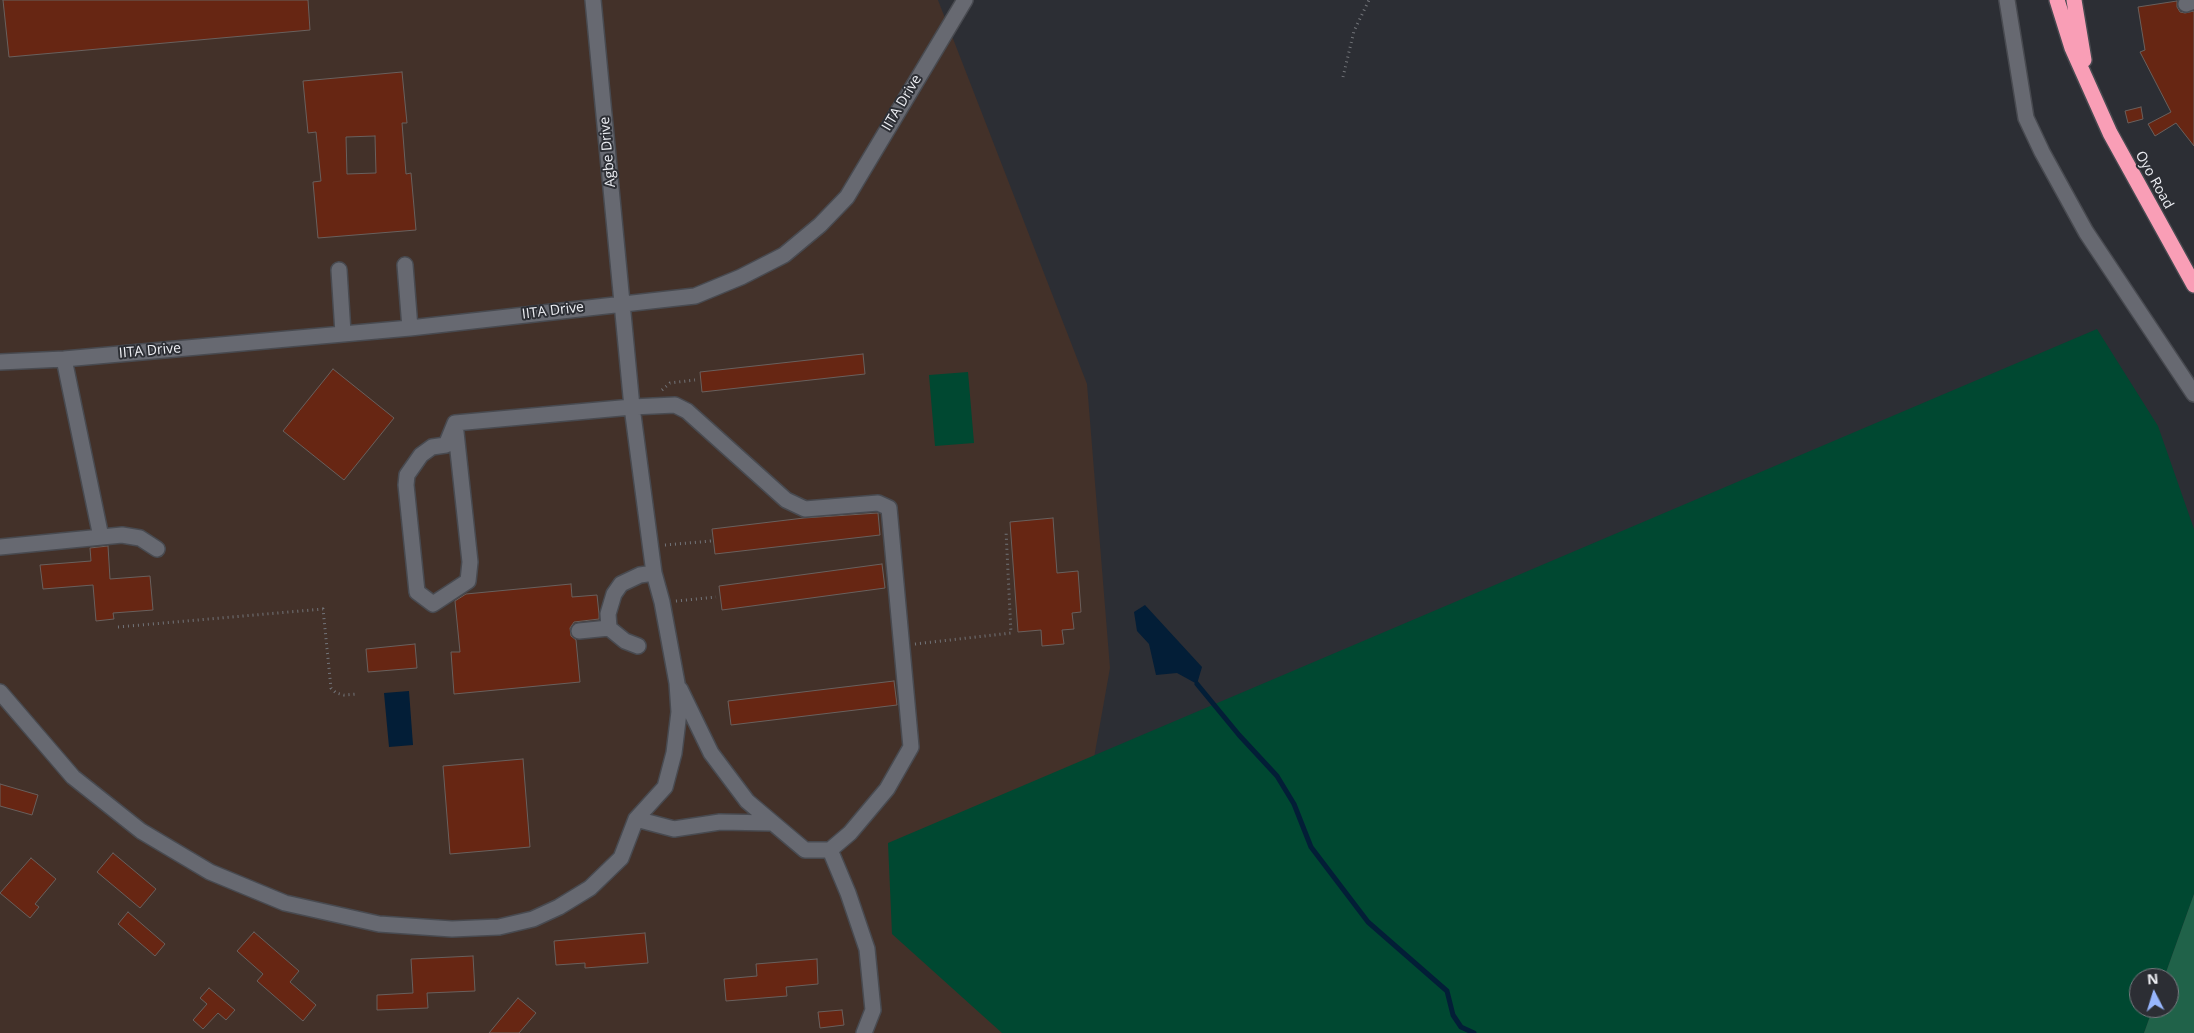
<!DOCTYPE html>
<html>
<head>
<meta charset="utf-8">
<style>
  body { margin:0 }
  #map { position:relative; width:2194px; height:1033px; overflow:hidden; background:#2c2e34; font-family:"Open Sans",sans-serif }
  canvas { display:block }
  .north { position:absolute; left:2129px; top:968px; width:50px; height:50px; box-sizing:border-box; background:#2c2e34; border:1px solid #7a7b81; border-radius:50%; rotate:355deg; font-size:14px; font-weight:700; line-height:20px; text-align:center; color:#eeeff4 }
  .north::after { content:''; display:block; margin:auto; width:18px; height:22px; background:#97b6fd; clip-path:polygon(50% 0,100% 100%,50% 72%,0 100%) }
</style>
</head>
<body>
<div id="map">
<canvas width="2194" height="1033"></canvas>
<div class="north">N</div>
</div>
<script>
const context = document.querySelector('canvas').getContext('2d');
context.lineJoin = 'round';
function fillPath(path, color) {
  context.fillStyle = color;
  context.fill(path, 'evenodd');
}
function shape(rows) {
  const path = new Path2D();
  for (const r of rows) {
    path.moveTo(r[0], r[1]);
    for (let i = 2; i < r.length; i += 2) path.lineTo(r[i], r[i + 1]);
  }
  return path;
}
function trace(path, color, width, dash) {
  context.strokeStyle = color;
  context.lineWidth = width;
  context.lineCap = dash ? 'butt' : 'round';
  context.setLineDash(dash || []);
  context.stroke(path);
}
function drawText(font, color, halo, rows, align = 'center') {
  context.font = font + ' "Open Sans",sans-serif';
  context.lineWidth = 4;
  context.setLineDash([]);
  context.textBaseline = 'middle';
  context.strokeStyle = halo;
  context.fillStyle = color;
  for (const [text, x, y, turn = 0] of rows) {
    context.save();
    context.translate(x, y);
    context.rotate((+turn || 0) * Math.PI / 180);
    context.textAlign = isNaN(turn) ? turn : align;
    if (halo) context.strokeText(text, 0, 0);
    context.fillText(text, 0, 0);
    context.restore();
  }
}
fillPath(shape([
  [0,0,938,0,1087,384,1110,668,1045,1033,0,1033]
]), '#433129');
fillPath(shape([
  [2097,329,2158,426,2194,529,2194,894,2164,978,2139,978,2139,1008,2153,1008,2144,1033,1002,1033,892,934,888,843],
  [968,372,974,443,935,446,929,375]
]), '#004831');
fillPath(shape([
  [2194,894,2194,1033,2144,1033,2153,1008,2169,1008,2169,978,2164,978]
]), '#206249');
fillPath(shape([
  [1145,605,1202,667,1197,684,1177,673,1156,675,1149,644,1137,631,1134,612],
  [409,691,413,745,389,747,384,693]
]), '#031e37');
trace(shape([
  [1197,684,1239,735,1277,776,1294,804,1311,847,1368,922,1447,991,1453,1015,1461,1027,1474,1033]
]), '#031e37', 5);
const building = shape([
  [3,0,308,0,310,30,9,57,3,0],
  [2177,1,2177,7,2180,12,2185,13,2194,11,2194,146,2176,123,2155,136,2148,124,2171,112,2140,52,2145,50,2138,7,2177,1],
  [402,72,407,123,402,123,406,174,411,173,416,230,318,238,313,182,321,181,316,132,308,133,303,81,402,72],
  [375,136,376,173,347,174,346,137,375,136],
  [2141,107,2143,119,2128,123,2125,111,2141,107],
  [863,354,865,374,702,392,700,372,863,354],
  [333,369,394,418,344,480,283,431,333,369],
  [878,513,880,535,715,554,712,529,804,518,878,513],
  [1053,518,1057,573,1078,571,1081,612,1072,613,1074,629,1062,630,1064,644,1042,646,1041,630,1018,632,1010,522,1053,518],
  [108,546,110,579,150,576,153,610,113,613,114,619,96,621,93,585,43,589,40,565,91,561,90,548,108,546],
  [882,564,885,588,722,610,719,586,882,564],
  [571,584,572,597,597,595,599,614,599,619,574,622,570,628,571,636,576,640,580,682,454,694,451,652,460,652,455,601,466,594,571,584],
  [415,644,417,668,368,672,366,649,415,644],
  [894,681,897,705,731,725,728,701,894,681],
  [523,759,530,847,450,854,443,766,523,759],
  [0,784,38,795,32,815,0,806,0,784],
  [113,853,156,889,140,908,97,872,113,853],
  [31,858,56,879,35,904,39,907,30,918,0,893,31,858],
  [128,912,165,944,155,956,118,924,128,912],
  [254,932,299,971,290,982,316,1005,303,1021,257,981,263,974,237,951,254,932],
  [645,933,648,963,585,968,585,963,556,965,554,941,645,933],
  [473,956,475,991,427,993,428,1008,377,1010,377,995,413,993,411,959,473,956],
  [817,959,818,984,786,987,787,996,726,1001,724,979,757,976,756,964,817,959],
  [209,988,235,1010,226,1020,218,1013,203,1029,193,1020,207,1004,200,998,209,988],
  [518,998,536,1013,519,1033,489,1033,518,998],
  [842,1010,844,1025,820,1028,818,1012,842,1010]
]);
fillPath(building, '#672613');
trace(building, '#69605d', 1);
const minor = shape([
  [2007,0,2026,118,2042,152,2086,232,2194,394],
  [2186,4,2194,1],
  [405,265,410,328],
  [339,270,343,333],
  [64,359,101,537],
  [0,362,64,359,410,328,695,296,741,277,784,255,820,225,847,197,965,0],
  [455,423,632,407,675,405,687,411,786,500,805,509,878,503,889,508,911,747,887,789,850,833,830,850],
  [455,423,470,562,468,581,433,604,417,592,406,485,407,475,421,455,432,447,446,445,455,423],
  [0,547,122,535,140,538,157,549],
  [609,628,625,641,638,646],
  [579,631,609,628,608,614,614,594,621,584,640,575,654,573],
  [680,689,711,753,747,801,805,850,830,850,848,893,867,949,873,1010,864,1033],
  [0,692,73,777,141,831,210,872,285,903,379,924,452,929,499,927,533,919,559,907,590,888,621,858,636,819,665,787,674,753,679,712,677,683,662,602,654,573,632,407,593,0],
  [636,819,674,829,720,822,772,823]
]);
const highway = shape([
  [2057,0,2072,48,2110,133,2194,285],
  [2074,0,2084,60]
]);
trace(minor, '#484a50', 18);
trace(highway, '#484a50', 18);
trace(shape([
  [1343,77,1354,31,1369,0],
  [662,390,670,383,695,380],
  [665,545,711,541],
  [676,601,716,597],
  [118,627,323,609,331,688,336,693,344,695,358,694],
  [915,644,1011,633,1006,531]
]), '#727479', 3, [1, 4]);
trace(minor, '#676971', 15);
trace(highway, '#f99eb6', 15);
drawText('14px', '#eeeff4', '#2c2e34', [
  ["IITA Drive",902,103,-59],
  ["Agbe Drive",608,152,-95],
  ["Oyo Road",2154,180,61],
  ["IITA Drive",553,311,-7],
  ["IITA Drive",150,351,-5]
]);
</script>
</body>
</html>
